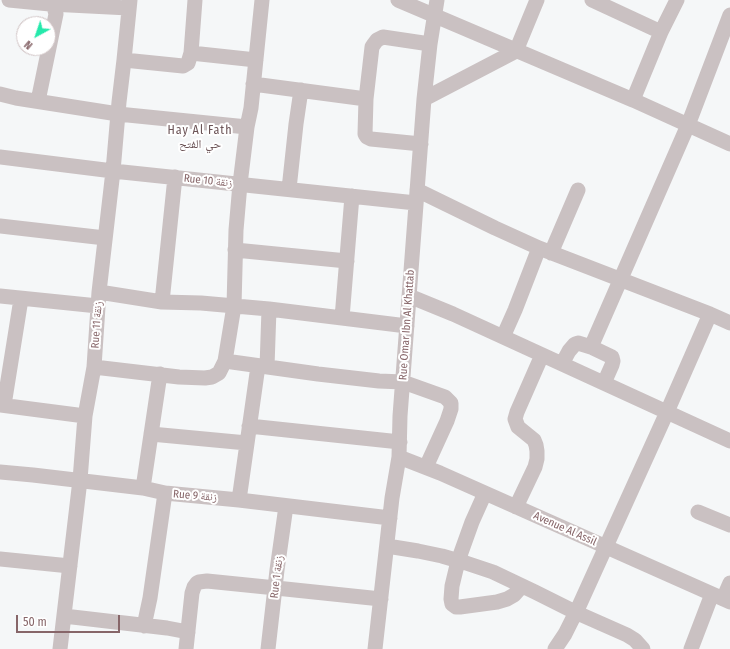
<!DOCTYPE html>
<html>
<head>
<meta charset="utf-8">
<style>
  body { margin:0 }
  #map { position:relative; width:730px; height:649px; overflow:hidden; background:#f5f7f8; font-family:"Fira Sans Condensed",sans-serif }
  canvas { display:block }
  .north { position:absolute; left:16px; top:16px; width:40px; height:40px; box-sizing:border-box; background:#fff; border:1px solid #cfc2c3; border-radius:50%; rotate:220deg; font-size:11px; font-weight:700; line-height:16px; text-align:center; color:#876669 }
  .north::after { content:''; display:block; margin:auto; width:14px; height:18px; background:#24e9ab; clip-path:polygon(50% 0,100% 100%,50% 72%,0 100%) }
  .scale { position:absolute; left:16px; top:615px; width:104px; height:18px; box-sizing:border-box; border:2px solid #876669; border-top:0; padding-left:5px; font-size:12px; line-height:14px; white-space:nowrap; color:#876669; -webkit-text-stroke:3px #fff; paint-order:stroke }
</style>
</head>
<body>
<div id="map">
<canvas width="730" height="649"></canvas>
<div class="north">N</div>
<div class="scale">50 m</div>
</div>
<script>
const context = document.querySelector('canvas').getContext('2d');
context.lineJoin = 'round';
function shape(rows) {
  const path = new Path2D();
  for (const r of rows) {
    path.moveTo(r[0], r[1]);
    for (let i = 2; i < r.length; i += 2) path.lineTo(r[i], r[i + 1]);
  }
  return path;
}
function trace(path, color, width, dash) {
  context.strokeStyle = color;
  context.lineWidth = width;
  context.lineCap = dash ? 'butt' : 'round';
  context.setLineDash(dash || []);
  context.stroke(path);
}
function drawText(font, color, halo, rows, align = 'center') {
  context.font = font + ' "Fira Sans Condensed","Noto Naskh Arabic",sans-serif';
  context.lineWidth = 4;
  context.setLineDash([]);
  context.textBaseline = 'middle';
  context.strokeStyle = halo;
  context.fillStyle = color;
  for (const [text, x, y, turn = 0] of rows) {
    context.save();
    context.translate(x, y);
    context.rotate((+turn || 0) * Math.PI / 180);
    context.textAlign = isNaN(turn) ? turn : align;
    if (halo) context.strokeText(text, 0, 0);
    context.fillText(text, 0, 0);
    context.restore();
  }
}
trace(shape([
  [9,0,50,4,129,8],
  [398,0,633,100,730,144],
  [592,0,661,32],
  [191,53,256,60],
  [124,60,183,66,188,63,191,53,195,0],
  [253,84,366,99],
  [0,94,16,98,118,114,247,127],
  [424,99,516,51,537,0],
  [633,100,661,32,677,0],
  [38,101,56,14,54,7,50,4],
  [421,144,371,139,367,137,365,134,366,99,372,47,374,44,377,40,383,37,430,44],
  [0,157,113,171,416,203],
  [289,189,296,124,301,90],
  [417,190,495,228,539,248,710,314,730,323],
  [0,226,105,238],
  [235,250,347,261],
  [551,253,578,190],
  [99,292,162,302,201,303,269,309,407,326],
  [0,296,98,306],
  [409,296,453,314,730,441],
  [162,302,175,177],
  [342,318,352,196],
  [503,337,515,310,539,248],
  [591,347,612,357,613,361,612,365,604,383],
  [225,361,318,374,379,381,403,382,445,397,451,403,451,409,447,421,426,467],
  [562,364,569,351,575,344,578,343,591,347,688,125,730,15],
  [94,367,179,377,205,378,212,377,219,373,225,361,234,306,236,230,240,184,247,127,251,108,262,0],
  [267,367,269,309],
  [0,405,85,416],
  [4,405,21,299],
  [249,426,400,442],
  [151,434,247,443],
  [399,457,440,473,730,602],
  [0,472,33,475,143,488,165,493,239,500,390,518],
  [143,488,160,374],
  [485,493,472,522,458,561,452,586,451,599,452,604,456,607,460,607,497,602,507,599,514,595,522,586],
  [239,500,258,366],
  [516,507,535,467,537,459,537,451,536,445,534,440,518,427,515,419,517,412,542,355],
  [698,512,730,525],
  [387,546,418,551,442,556,466,563,493,572,535,592,575,612,627,635,635,640,643,649],
  [0,559,70,566],
  [723,599,730,583],
  [64,616,167,628,188,632],
  [144,626,150,598,165,493],
  [60,649,80,480,85,416,94,367,99,292,113,171,119,102,124,60,130,0],
  [186,649,192,593,194,587,197,583,199,582,207,581,276,588,381,599],
  [268,649,277,570,286,506],
  [375,649,392,498,399,457,400,416,424,99,430,44,437,0],
  [555,649,565,634,579,606,667,412,710,314],
  [691,649,712,594]
]), '#cac1c2', 15);
drawText('11px', '#876669', '#fff', [
  ["Rue 10 زنقة",208,181,6],
  ["Rue 11 زنقة",97,325,-86],
  ["Rue Omar Ibn Al Khattab",407,325,-86],
  ["Rue 9 زنقة",195,496,5],
  ["Avenue Al Assil",565,529,24],
  ["Rue 1 زنقة",277,577,-83]
]);
context.letterSpacing = '1px';
drawText('12px', '#6c5457', '#fff', [
  ["Hay Al Fath",200,131],
  ["حي الفتح",200,145]
]);
context.letterSpacing = '0px';
</script>
</body>
</html>
